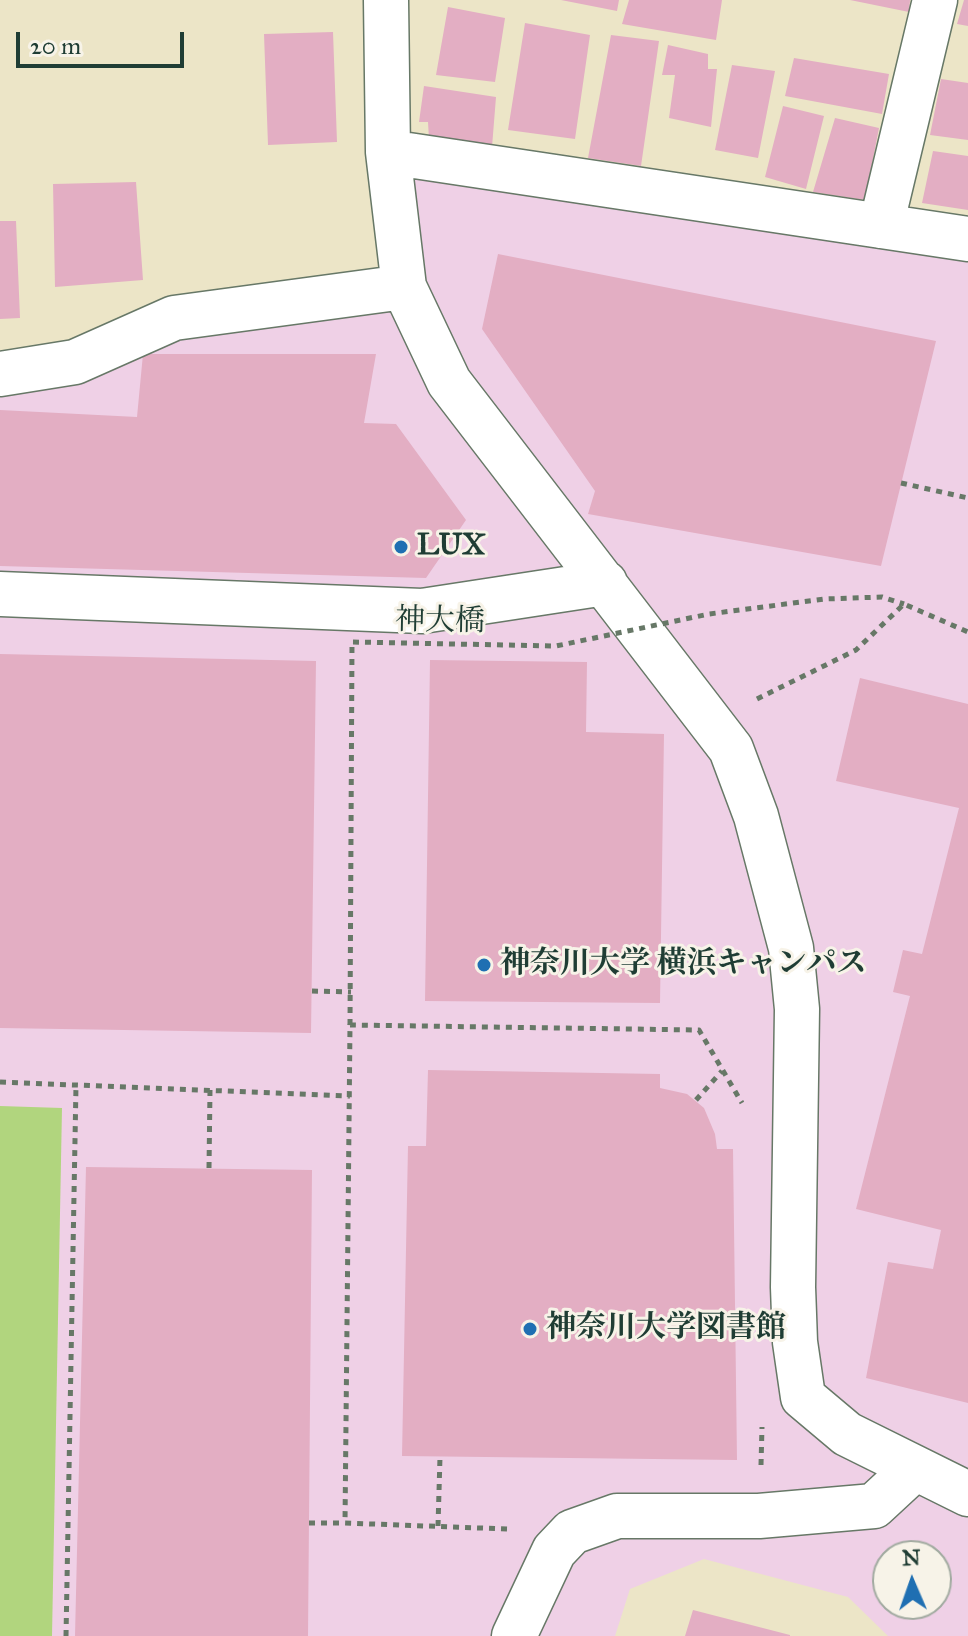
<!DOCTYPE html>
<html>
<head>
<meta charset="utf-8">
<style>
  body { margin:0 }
  #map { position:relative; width:968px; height:1636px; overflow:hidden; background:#ece5c7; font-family:"IM FELL Great Primer",serif }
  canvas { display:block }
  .north { position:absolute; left:872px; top:1540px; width:80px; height:80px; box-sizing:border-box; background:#f7f3e8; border:2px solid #a1aaa0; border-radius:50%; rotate:358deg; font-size:22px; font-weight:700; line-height:32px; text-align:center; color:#1f3d34 }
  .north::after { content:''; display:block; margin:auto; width:28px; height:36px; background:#1f6fb2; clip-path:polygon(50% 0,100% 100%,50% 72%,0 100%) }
  .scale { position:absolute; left:16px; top:32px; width:168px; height:36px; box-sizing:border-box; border:4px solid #1f3d34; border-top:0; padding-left:10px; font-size:24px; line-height:28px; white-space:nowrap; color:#1f3d34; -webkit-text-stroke:6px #f7f3e8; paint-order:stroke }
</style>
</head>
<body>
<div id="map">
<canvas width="968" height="1636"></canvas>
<div class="north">N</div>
<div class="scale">20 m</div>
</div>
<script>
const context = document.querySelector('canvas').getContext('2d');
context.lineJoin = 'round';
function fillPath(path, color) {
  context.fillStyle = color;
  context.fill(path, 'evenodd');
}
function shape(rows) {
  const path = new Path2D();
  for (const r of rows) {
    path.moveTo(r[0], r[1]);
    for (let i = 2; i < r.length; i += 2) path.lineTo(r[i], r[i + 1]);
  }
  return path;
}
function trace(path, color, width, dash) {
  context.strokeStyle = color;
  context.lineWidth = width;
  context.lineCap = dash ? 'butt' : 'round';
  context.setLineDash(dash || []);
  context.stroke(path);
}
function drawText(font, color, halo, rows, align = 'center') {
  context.font = font + ' "IM FELL Great Primer","Noto Serif JP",serif';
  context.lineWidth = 6;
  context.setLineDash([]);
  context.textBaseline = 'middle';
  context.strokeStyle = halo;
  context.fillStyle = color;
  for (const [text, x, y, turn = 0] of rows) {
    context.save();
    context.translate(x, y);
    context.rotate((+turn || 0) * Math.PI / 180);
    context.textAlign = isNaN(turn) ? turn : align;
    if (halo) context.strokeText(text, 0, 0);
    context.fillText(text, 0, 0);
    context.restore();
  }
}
fillPath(shape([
  [388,152,968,239,968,1636,888,1636,848,1597,704,1559,630,1589,615,1636,0,1636,0,374,404,287],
  [888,1556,936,1556,936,1604,888,1604]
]), '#efd0e6');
fillPath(shape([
  [0,1106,62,1108,52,1636,0,1636]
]), '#b1d57e');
fillPath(shape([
  [561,0,619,0,617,11],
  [629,0,722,0,716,40,622,24],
  [850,0,910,0,909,12],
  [964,0,968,0,968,26,957,24],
  [448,7,505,18,495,82,436,75],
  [525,23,590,35,575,139,508,130],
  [333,32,337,142,268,145,264,34],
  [611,35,659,41,641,166,588,158],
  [668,45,708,54,708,69,717,69,711,127,669,118,675,75,662,75],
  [794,58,889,74,882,114,785,96],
  [732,65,775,71,758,158,715,150],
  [941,79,968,83,968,140,930,135],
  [424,86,496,97,492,147,429,139,428,122,419,122],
  [783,106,824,116,806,189,765,177],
  [835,118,879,128,865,200,813,192],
  [933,151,968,156,968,210,922,203],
  [136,182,143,280,55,287,53,184],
  [0,221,16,221,20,318,0,319],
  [498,254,936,341,881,566,588,514,595,491,482,329],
  [143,354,376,354,364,423,396,424,466,520,426,578,0,566,0,410,137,417],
  [0,654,316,661,311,1033,0,1028],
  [430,660,587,662,586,732,664,734,660,1003,425,1001],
  [860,678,968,704,968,1403,866,1378,888,1262,933,1269,941,1230,856,1209,910,996,893,992,903,950,922,954,959,808,836,781],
  [428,1070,660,1074,660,1088,687,1094,704,1108,715,1134,717,1149,733,1149,737,1460,402,1456,408,1146,426,1146],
  [86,1167,312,1170,308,1636,75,1636],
  [693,1610,790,1635,790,1636,685,1636]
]), '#e3aec3');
const minor = shape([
  [386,0,388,152,404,287,449,382,731,749,756,816,791,948,797,1009,793,1287,795,1342,803,1397,847,1434,968,1494],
  [388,152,968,239],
  [881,226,935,0],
  [0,374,75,362,174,318,404,287],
  [0,594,422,611,605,583],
  [514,1636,554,1551,572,1532,617,1516,759,1516,874,1506,914,1469]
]);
trace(minor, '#677867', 47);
trace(shape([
  [901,483,968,498],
  [757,699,856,650,904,604,968,632],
  [312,991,351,992],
  [0,1082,350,1096],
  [696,1100,722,1071],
  [209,1168,210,1090],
  [761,1465,762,1427],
  [309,1523,345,1523],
  [438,1526,440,1457],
  [507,1529,345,1523,350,1025,699,1030,742,1103],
  [66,1636,76,1085]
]), '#677867', 5, [6, 6]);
trace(minor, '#fff', 44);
trace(shape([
  [350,1025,352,642,556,646,709,614,824,599,882,597,904,604]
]), '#677867', 5, [6, 6]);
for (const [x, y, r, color] of [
  [401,547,8,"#1f6fb2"],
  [484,965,8,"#1f6fb2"],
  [530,1329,8,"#1f6fb2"]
]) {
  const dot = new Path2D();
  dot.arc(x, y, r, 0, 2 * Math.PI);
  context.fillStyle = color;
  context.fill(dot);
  trace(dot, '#f7f3e8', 3);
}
drawText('bold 30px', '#1f3d34', '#f7f3e8', [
  ["LUX",417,547],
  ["神奈川大学 横浜キャンパス",500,965],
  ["神奈川大学図書館",546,1329]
], 'left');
drawText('30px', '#1f3d34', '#f7f3e8', [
  ["神大橋",440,622,1]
]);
</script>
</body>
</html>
